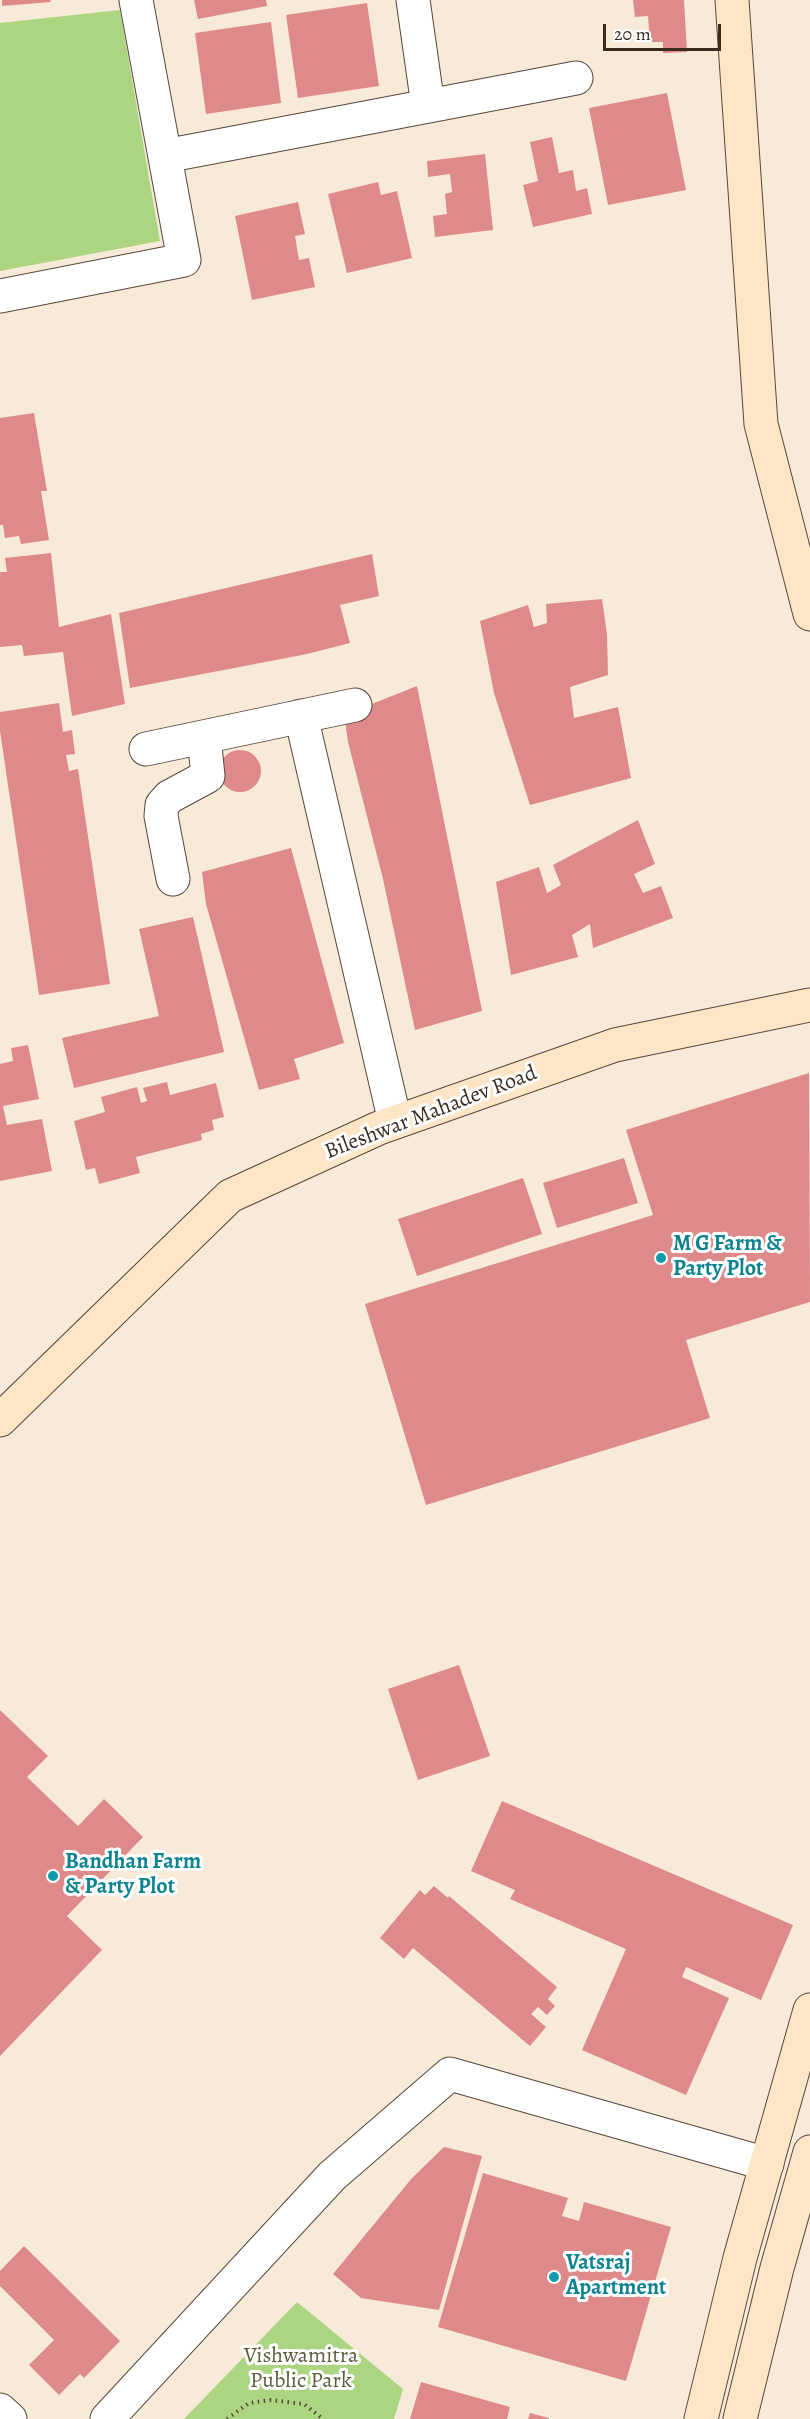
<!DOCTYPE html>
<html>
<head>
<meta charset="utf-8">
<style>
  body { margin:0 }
  #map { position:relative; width:810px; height:2419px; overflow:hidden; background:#f7ead8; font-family:Alegreya,serif }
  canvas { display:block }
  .scale { position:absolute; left:603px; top:24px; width:118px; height:27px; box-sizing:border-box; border:3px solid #3b2a1e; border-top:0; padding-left:8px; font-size:18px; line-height:21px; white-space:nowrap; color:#3b2a1e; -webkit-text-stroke:4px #fff; paint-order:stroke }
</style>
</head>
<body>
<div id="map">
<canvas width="810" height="2419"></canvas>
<div class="scale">20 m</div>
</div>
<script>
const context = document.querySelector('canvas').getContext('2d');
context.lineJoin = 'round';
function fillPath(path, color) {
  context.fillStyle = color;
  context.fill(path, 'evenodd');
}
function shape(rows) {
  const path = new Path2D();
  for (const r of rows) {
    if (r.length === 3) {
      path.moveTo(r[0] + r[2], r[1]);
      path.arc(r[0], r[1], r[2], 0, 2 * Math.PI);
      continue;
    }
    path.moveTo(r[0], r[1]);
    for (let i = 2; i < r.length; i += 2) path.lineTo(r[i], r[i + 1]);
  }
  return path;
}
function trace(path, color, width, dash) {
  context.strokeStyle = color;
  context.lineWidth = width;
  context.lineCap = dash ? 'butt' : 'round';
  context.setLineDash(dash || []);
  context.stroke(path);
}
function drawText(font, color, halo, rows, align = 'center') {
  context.font = font + ' Alegreya,serif';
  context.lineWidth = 6;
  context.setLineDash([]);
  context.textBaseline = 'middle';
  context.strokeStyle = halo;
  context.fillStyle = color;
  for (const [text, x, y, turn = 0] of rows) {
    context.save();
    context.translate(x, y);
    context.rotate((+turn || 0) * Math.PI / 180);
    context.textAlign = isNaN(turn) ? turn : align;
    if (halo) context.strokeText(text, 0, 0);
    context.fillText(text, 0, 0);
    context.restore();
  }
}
fillPath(shape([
  [120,10,160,241,0,271,0,23],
  [297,2302,403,2389,394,2419,184,2419]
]), '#abd580');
fillPath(shape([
  [2,0,50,0,51,2,2,6],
  [194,0,266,0,267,6,198,19],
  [633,0,684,0,687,52,663,53,663,42,650,42,648,16,635,17],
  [367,3,379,86,298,98,286,15],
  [271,22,281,103,206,114,195,33],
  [667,93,686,190,608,205,589,108],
  [552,137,559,173,573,170,576,191,587,188,592,214,533,227,523,185,538,181,530,142],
  [485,154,493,230,435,237,433,216,447,214,445,194,452,192,450,174,428,177,427,161],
  [378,182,381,195,397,191,412,258,347,273,328,194],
  [298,202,305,234,295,236,299,260,309,258,315,287,252,300,235,216],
  [34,413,47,491,41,491,49,540,21,544,19,536,5,538,3,525,0,525,0,418],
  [51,553,59,627,111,614,125,704,72,716,63,652,24,656,22,645,0,647,0,572,7,572,5,558],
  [372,554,379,596,340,605,350,643,307,654,130,688,119,613],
  [602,599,607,634,608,675,570,687,574,718,618,707,631,778,530,805,494,693,480,621,528,605,534,627,547,623,546,604],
  [417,686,482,1011,415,1030,383,879,348,742,344,715],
  [59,703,63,732,72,730,75,754,66,755,69,771,78,769,110,984,39,995,0,731,0,712],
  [240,771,21],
  [638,820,655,864,634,874,643,893,661,886,673,918,593,948,590,924,572,935,578,957,511,975,496,882,539,867,547,893,561,885,553,865],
  [291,848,344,1043,294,1059,300,1079,259,1090,206,904,202,872],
  [193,917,224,1052,74,1088,62,1038,159,1016,139,929],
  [28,1045,39,1099,3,1106,7,1125,42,1119,52,1171,0,1181,0,1064,13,1061,11,1048],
  [809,1073,810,1302,686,1340,710,1418,426,1505,365,1304,653,1215,626,1130],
  [167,1082,170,1095,216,1083,224,1117,212,1120,214,1130,201,1134,202,1140,136,1157,140,1173,99,1184,95,1168,86,1170,74,1121,105,1112,101,1097,137,1087,141,1103,147,1101,143,1088],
  [624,1158,638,1203,557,1228,543,1183],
  [523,1178,542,1234,417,1276,398,1219],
  [459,1665,490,1756,418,1780,388,1689],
  [0,1710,48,1756,27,1777,78,1826,104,1799,143,1837,67,1916,102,1950,0,2056],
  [502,1801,793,1925,761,2000,686,1967,682,1977,729,1998,686,2095,582,2050,626,1949,510,1899,515,1890,471,1871],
  [434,1886,448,1898,449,1896,557,1987,548,1999,555,2006,547,2015,538,2007,531,2014,546,2027,530,2046,413,1948,404,1959,380,1938,420,1890,425,1895],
  [444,2147,482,2156,439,2310,361,2298,333,2274,412,2178],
  [483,2173,568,2198,562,2216,579,2221,584,2202,671,2227,626,2381,438,2327],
  [24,2246,120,2341,84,2378,80,2374,59,2395,29,2365,54,2340,0,2286,0,2271],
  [421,2382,510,2407,507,2419,410,2419],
  [530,2413,549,2418,549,2419,528,2419]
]), '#de8a8a');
const street = shape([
  [413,0,428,106],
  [165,156,576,78],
  [0,296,184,260,136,0],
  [301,716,395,1122],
  [146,749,355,705],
  [173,879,161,816,162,805,169,797,208,776,204,737],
  [0,2410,10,2419],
  [107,2419,332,2176,450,2074,767,2164]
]);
const secondary = shape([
  [732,0,761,424,810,614],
  [0,1420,230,1196,379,1128,615,1045,810,1005],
  [701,2419,740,2258,810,2010],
  [740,2419,777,2268,810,2152]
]);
trace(street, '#57473a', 35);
trace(secondary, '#57473a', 35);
trace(shape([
  [227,2419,249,2403,271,2400,304,2404,323,2419]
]), '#57473a', 4, [1.5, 4.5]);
trace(street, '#fff', 33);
trace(secondary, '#fde5c5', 33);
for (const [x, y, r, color] of [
  [661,1258,6,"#0f9aa8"],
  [53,1876,6,"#0f9aa8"],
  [554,2277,6,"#0f9aa8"]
]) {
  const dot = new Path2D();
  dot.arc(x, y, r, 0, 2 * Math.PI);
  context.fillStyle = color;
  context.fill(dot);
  trace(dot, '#fff', 2);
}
drawText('22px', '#3b2a1e', '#fff', [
  ["Bileshwar Mahadev Road",431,1113,-21]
]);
drawText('bold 22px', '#0d838f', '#fff', [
  ["M G Farm &",673,1245],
  ["Party Plot",673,1270],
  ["Bandhan Farm",65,1863],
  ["& Party Plot",65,1888],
  ["Vatsraj",566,2264],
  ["Apartment",566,2289]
], 'left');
drawText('22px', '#5d5d3b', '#fff', [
  ["Vishwamitra",301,2357],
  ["Public Park",301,2382]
]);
</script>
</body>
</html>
